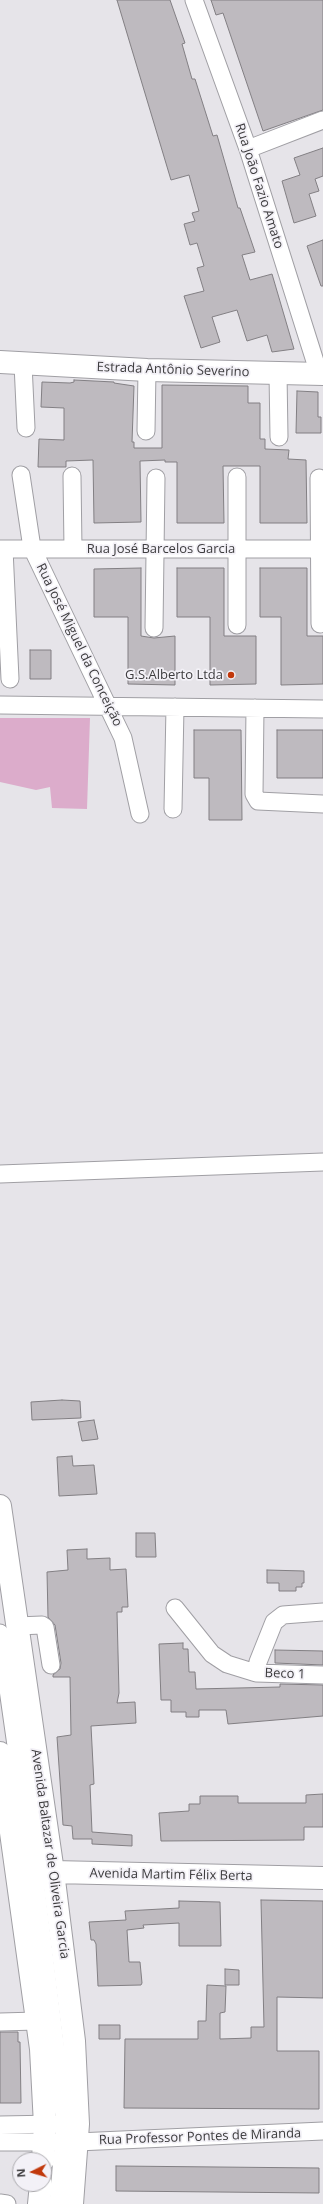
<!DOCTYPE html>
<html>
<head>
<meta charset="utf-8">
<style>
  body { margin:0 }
  #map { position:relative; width:323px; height:2204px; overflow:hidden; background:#e6e4e9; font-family:"Open Sans",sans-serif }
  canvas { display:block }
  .north { position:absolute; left:12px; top:2152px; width:40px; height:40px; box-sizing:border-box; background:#f3f1f7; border:1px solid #aaa9ad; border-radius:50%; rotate:265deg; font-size:11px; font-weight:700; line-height:16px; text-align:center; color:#3d3c3e }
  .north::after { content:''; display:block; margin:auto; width:14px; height:18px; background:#c1380b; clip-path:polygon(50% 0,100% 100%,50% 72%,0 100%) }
</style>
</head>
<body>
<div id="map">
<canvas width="323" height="2204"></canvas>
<div class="north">N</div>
</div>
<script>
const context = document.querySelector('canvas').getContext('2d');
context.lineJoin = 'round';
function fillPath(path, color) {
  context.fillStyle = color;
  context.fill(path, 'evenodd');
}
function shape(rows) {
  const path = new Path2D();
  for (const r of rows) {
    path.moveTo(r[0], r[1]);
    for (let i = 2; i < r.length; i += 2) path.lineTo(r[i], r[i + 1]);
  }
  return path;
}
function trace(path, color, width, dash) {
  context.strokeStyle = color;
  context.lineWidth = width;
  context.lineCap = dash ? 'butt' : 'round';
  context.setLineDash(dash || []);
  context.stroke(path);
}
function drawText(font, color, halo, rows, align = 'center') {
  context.font = font + ' "Open Sans",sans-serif';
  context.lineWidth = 3.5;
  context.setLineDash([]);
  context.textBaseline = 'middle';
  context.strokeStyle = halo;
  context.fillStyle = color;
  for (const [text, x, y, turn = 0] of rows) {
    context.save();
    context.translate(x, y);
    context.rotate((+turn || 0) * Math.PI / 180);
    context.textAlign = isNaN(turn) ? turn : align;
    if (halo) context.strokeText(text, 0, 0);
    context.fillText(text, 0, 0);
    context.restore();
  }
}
fillPath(shape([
  [0,718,90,718,87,809,52,808,50,787,36,790,0,782]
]), '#dcaccb');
const building = shape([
  [117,0,170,0,185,43,182,44,192,79,195,79,213,136,217,135,238,208,240,208,255,252,242,255,250,280,272,274,294,349,272,352,267,335,247,341,237,310,212,317,220,342,201,348,184,296,204,291,197,268,204,266,197,243,190,245,184,224,195,221,192,213,199,211,189,175,171,180,117,0],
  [211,0,323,0,323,110,263,131,223,13,216,15,211,0],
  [323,148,323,176,315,179,319,191,309,194,316,216,294,223,282,181,300,175,294,158,323,148],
  [323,240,323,286,321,286,307,246,323,240],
  [74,380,114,382,114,383,134,386,132,442,134,442,134,448,162,448,162,385,248,386,248,403,260,403,260,439,265,439,265,449,289,450,288,459,306,460,307,523,260,523,260,466,223,466,224,523,177,523,177,462,165,462,165,460,140,461,141,522,94,523,93,460,66,461,66,467,38,467,39,439,64,440,64,408,41,407,42,382,70,383,74,382,74,380],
  [297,391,318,392,318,417,321,417,321,433,296,433,297,391],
  [141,568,141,636,154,638,175,636,175,685,128,684,128,617,94,617,94,569,141,568],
  [177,568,224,568,224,636,256,636,256,684,210,685,210,617,177,617,177,568],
  [260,568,307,568,307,636,323,636,323,684,281,685,281,617,260,617,260,568],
  [30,650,51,650,51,679,30,679,30,650],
  [194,730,241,730,242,820,209,820,209,778,194,778,194,730],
  [277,730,323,730,323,778,277,778,277,730],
  [62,1400,80,1401,81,1418,32,1420,31,1402,62,1400],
  [94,1420,98,1439,82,1441,78,1422,94,1420],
  [72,1456,73,1466,94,1465,97,1494,59,1496,57,1457,72,1456],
  [136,1533,155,1533,156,1557,136,1557,136,1533],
  [87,1549,87,1559,110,1558,110,1570,126,1569,128,1607,122,1607,122,1612,117,1612,119,1693,117,1703,135,1702,136,1723,91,1726,94,1784,90,1785,92,1832,132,1835,132,1846,92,1844,92,1839,73,1839,72,1826,63,1825,57,1737,71,1735,70,1677,53,1677,53,1675,60,1669,61,1663,55,1625,48,1617,47,1572,68,1570,67,1550,87,1549],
  [267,1570,304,1571,304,1583,302,1583,302,1587,296,1587,296,1591,279,1591,279,1583,267,1583,267,1570],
  [183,1643,183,1649,188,1649,189,1672,195,1672,196,1689,280,1687,280,1684,323,1685,323,1716,228,1724,226,1710,199,1710,199,1717,186,1717,186,1712,171,1712,171,1700,161,1700,159,1644,183,1643],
  [275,1650,323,1651,323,1665,275,1663,275,1650],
  [323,1794,323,1827,304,1827,304,1840,161,1841,159,1813,189,1811,189,1804,200,1804,200,1796,238,1796,238,1803,306,1803,306,1795,323,1794],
  [261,1900,323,1901,323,1998,277,1997,277,2051,319,2051,319,2109,124,2108,125,2039,198,2039,198,2021,206,2021,207,1985,226,1986,225,2012,220,2013,220,2039,251,2038,251,2027,264,2027,261,1900],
  [179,1901,220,1902,221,1946,179,1946,179,1923,143,1925,144,1928,127,1930,129,1962,140,1962,142,1983,141,1985,98,1986,96,1944,94,1940,91,1940,89,1922,126,1920,125,1911,179,1908,179,1901],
  [225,1969,239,1970,239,1985,225,1985,225,1969],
  [99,2025,120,2025,120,2039,99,2039,99,2025],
  [0,2032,18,2032,18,2042,20,2042,21,2103,0,2103,0,2032],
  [116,2166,319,2168,319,2193,116,2191,116,2166]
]);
fillPath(building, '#bebabf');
trace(building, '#827f83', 1);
const minor = shape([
  [194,0,248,149,319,374],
  [248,149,323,120],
  [23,364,26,428],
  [278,373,279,437],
  [146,431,147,370],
  [21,475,32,548,123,738,140,814],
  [72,476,73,549],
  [237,477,237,625],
  [319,478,320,624],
  [0,549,323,549],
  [4,549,10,679],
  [154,628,156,478],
  [0,705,323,709],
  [255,708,254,794,258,801,323,804],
  [173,809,175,707],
  [0,1174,323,1162],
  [175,1608,212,1654,227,1664,256,1673],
  [323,1612,283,1615,274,1622,258,1662,256,1673,323,1675],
  [17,1626,42,1625,45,1627,51,1665],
  [0,1633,34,1872,65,2124,58,2204],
  [0,2022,37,2021],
  [0,2125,56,2124],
  [0,2142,77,2142,323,2131],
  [0,2203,7,2204]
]);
const major = shape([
  [0,362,147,370,323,374],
  [0,1506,53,1872,74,2041,78,2124,72,2204],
  [0,1753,41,2049,45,2125,43,2160],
  [18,1875,53,1872,323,1878],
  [39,2204,41,2184]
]);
trace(minor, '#a09fa4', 19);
trace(major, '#a09fa4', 24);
trace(minor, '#fff', 17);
trace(major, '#fff', 22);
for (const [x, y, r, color] of [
  [231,675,4,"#c1380b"]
]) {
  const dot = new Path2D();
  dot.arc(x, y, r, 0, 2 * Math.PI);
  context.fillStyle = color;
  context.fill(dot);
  trace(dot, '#f3f1f7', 1.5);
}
drawText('13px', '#3d3c3e', '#f3f1f7', [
  ["Rua João Fazio Amato",259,186,72],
  ["Estrada Antônio Severino",173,370,2],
  ["Rua José Barcelos Garcia",161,549],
  ["Rua José Miguel da Conceição",79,645,64],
  ["Beco 1",285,1674,2],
  ["Avenida Baltazar de Oliveira Garcia",50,1854,82],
  ["Avenida Martim Félix Berta",171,1875,1],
  ["Rua Professor Pontes de Miranda",200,2137,-2]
]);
drawText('13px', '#3d3c3e', '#f3f1f7', [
  ["G.S.Alberto Ltda",223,675]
], 'right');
</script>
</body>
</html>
